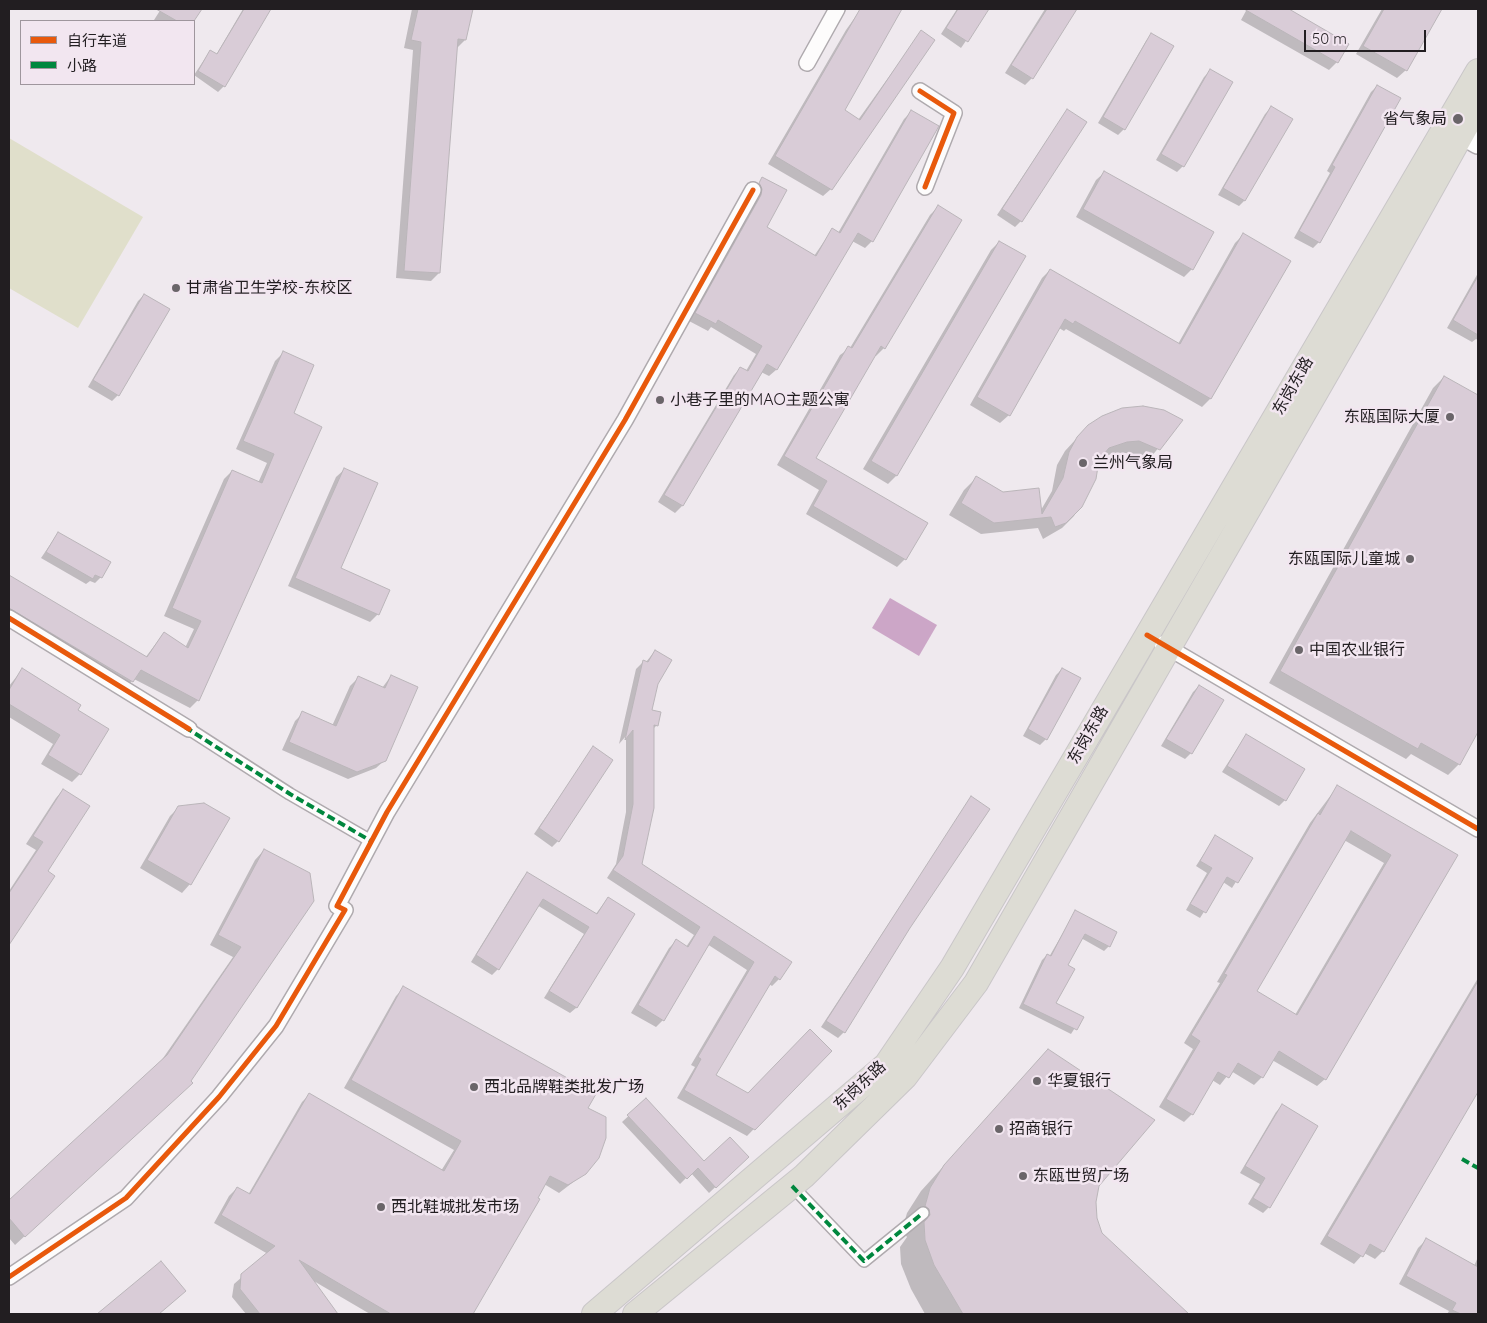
<!DOCTYPE html>
<html>
<head>
<meta charset="utf-8">
<style>
  body { margin:0 }
  #map { position:relative; width:1487px; height:1323px; overflow:hidden; background:#efe9ee; font-family:Quicksand,"Noto Sans SC",sans-serif }
  canvas { display:block }
  .frame { position:absolute; inset:0; border:10px solid #221e21; pointer-events:none }
  .legend { position:absolute; left:20px; top:20px; width:175px; height:65px; box-sizing:border-box; background:#f2e6f0; border:1px solid #9f969d; margin:0; padding:6px 9px; list-style:none; font-size:15px; color:#221e21 }
  .legend li { display:flex; align-items:center; gap:10px; height:25px }
  .legend b { width:25px; border:1px solid #9f969d }
  .scale { position:absolute; left:1304px; top:30px; width:122px; height:22px; box-sizing:border-box; border:2px solid #221e21; border-top:0; padding-left:6px; font-size:15px; line-height:18px; white-space:nowrap; color:#221e21; -webkit-text-stroke:4px #f2e6f0; paint-order:stroke }
</style>
</head>
<body>
<div id="map">
<canvas width="1487" height="1323"></canvas>
<div class="frame"></div>
<ul class="legend">
<li><b style="height:6px;background:#e8590c"></b>自行车道</li>
<li><b style="height:6px;background:#00873e"></b>小路</li>
</ul>
<div class="scale">50 m</div>
</div>
<script>
const context = document.querySelector('canvas').getContext('2d');
context.lineJoin = 'round';
function fillPath(path, color) {
  context.fillStyle = color;
  context.fill(path, 'evenodd');
}
function shape(rows) {
  const path = new Path2D();
  for (const r of rows) {
    path.moveTo(r[0], r[1]);
    for (let i = 2; i < r.length; i += 2) path.lineTo(r[i], r[i + 1]);
  }
  return path;
}
function trace(path, color, width, dash) {
  context.strokeStyle = color;
  context.lineWidth = width;
  context.lineCap = dash ? 'butt' : 'round';
  context.setLineDash(dash || []);
  context.stroke(path);
}
function drawText(font, color, halo, rows, align = 'center') {
  context.font = font + ' Quicksand,"Noto Sans SC",sans-serif';
  context.lineWidth = 5;
  context.setLineDash([]);
  context.textBaseline = 'middle';
  context.strokeStyle = halo;
  context.fillStyle = color;
  for (const [text, x, y, turn = 0] of rows) {
    context.save();
    context.translate(x, y);
    context.rotate((+turn || 0) * Math.PI / 180);
    context.textAlign = isNaN(turn) ? turn : align;
    if (halo) context.strokeText(text, 0, 0);
    context.fillText(text, 0, 0);
    context.restore();
  }
}
fillPath(shape([
  [9,138,143,217,78,328,9,288]
]), '#e0dfcb');
fillPath(shape([
  [890,598,937,625,919,656,872,628]
]), '#cca6c7');
fillPath(shape([
  [161,9,200,9,193,21,156,21,154,20],
  [243,9,270,9,224,86,218,92,194,75,210,51,216,55],
  [412,9,472,9,465,40,457,48,439,273,431,281,396,278,413,50,404,48],
  [861,9,901,9,843,110,858,120,921,32,831,189,823,196,768,164,846,30],
  [957,9,988,9,961,48,941,34],
  [1045,9,1076,9,1032,78,1025,85,1005,73],
  [1247,9,1286,9,1348,44,1337,62,1329,70,1241,20],
  [1382,9,1440,9,1406,70,1397,78,1356,54],
  [1151,35,1124,129,1118,135,1098,123,1146,41],
  [1210,71,1183,166,1177,172,1156,160,1204,77],
  [1377,86,1319,242,1313,248,1294,238,1330,173,1327,171,1371,92],
  [1271,108,1244,201,1239,206,1218,195,1265,114],
  [1067,110,1021,221,1015,227,997,215],
  [911,112,872,241,865,248,852,241,776,370,769,376,761,372,682,506,675,513,658,502,734,375,741,368,746,371,756,354,711,327,708,331,689,321,755,203,756,186,763,179,765,228,814,256,832,230,838,233,904,119],
  [1105,172,1192,269,1184,277,1076,217,1096,180],
  [938,207,960,220,884,348,876,356,874,355,814,459,905,559,897,567,806,514,819,490,777,465,840,355,850,348,930,215],
  [1243,235,1289,261,1210,399,1202,407,1066,329,1064,331,1059,328,1009,415,1000,423,970,405,1042,278,1050,270,1178,344,1235,243],
  [999,242,1024,257,896,476,888,484,863,469,991,250],
  [1478,273,1478,340,1476,339,1472,342,1447,328],
  [144,295,118,395,112,401,88,387,138,301],
  [283,353,292,414,198,700,190,708,134,679,124,689,9,621,9,576,145,658,164,633,185,648,194,629,164,616,224,479,232,471,258,483,267,463,236,449,275,361],
  [1444,377,1478,396,1478,730,1459,764,1448,775,1411,754,1406,759,1269,683,1433,388],
  [1181,420,1147,462,1126,453,1114,453,1098,459,1095,479,1074,516,1062,528,1043,539,1038,528,981,534,949,515,964,490,976,478,1002,493,1041,510,1052,491,1057,465,1065,451,1076,439],
  [345,469,339,569,378,614,370,622,288,586,336,477],
  [58,533,101,577,95,583,90,581,86,584,41,558],
  [655,651,657,683,650,711,657,725,653,729,641,864,779,979,772,986,769,984,714,1076,748,1095,830,1051,747,1136,677,1098,695,1067,691,1065,747,970,707,944,663,1020,656,1027,631,1013,669,948,676,941,686,947,694,935,607,878,616,864,626,812,626,736,619,744,636,669,643,662,646,662],
  [1062,669,1046,739,1040,745,1023,736,1056,675],
  [22,670,76,711,107,729,80,774,72,782,41,764,53,744,9,717,9,686],
  [391,676,385,760,376,768,348,779,282,750,295,721,303,713,332,726,350,686,358,678,382,688],
  [1199,686,1191,753,1185,759,1161,746,1193,692],
  [1246,735,1285,800,1279,806,1222,772],
  [593,748,558,841,552,847,534,834],
  [1337,787,1456,856,1325,1079,1317,1086,1272,1060,1262,1077,1254,1085,1231,1071,1220,1085,1212,1080,1192,1114,1184,1122,1159,1107,1193,1049,1184,1043,1220,983,1217,982,1310,823],
  [1344,840,1384,863,1295,1015,1255,992],
  [63,790,47,871,54,876,9,943,9,891,36,850,26,844,56,798],
  [971,798,909,928,844,1032,838,1038,821,1027],
  [179,807,190,884,182,893,140,868,170,816],
  [1215,837,1251,858,1232,888,1223,882,1200,918,1186,910,1207,873,1196,866],
  [264,850,308,874,181,1092,15,1245,9,1238,9,1202,159,1064,233,957,210,945,255,860],
  [527,873,595,915,608,898,633,914,576,1008,570,1013,544,998,584,934,537,905,498,969,492,975,471,962,522,879],
  [1075,912,1109,946,1104,951,1081,938,1066,966,1055,1004,1082,1017,1071,1034,1019,1008,1042,960,1047,955,1049,957],
  [1478,978,1478,1090,1383,1251,1375,1259,1364,1253,1354,1264,1320,1244],
  [404,988,587,1108,585,1173,559,1193,544,1184,536,1198,539,1200,472,1314,370,1314,312,1280,337,1314,246,1314,232,1297,234,1284,268,1254,214,1223,229,1196,237,1188,248,1195,302,1102,310,1094,441,1171,454,1150,344,1088,396,996],
  [1048,1051,1098,1186,1095,1202,1096,1218,1101,1234,1187,1314,925,1314,911,1289,901,1264,900,1247,907,1237,902,1230,907,1213,921,1191],
  [646,1100,704,1163,747,1157,709,1193,691,1173,680,1184,622,1122],
  [1282,1106,1269,1207,1263,1213,1248,1204,1260,1184,1240,1173,1276,1112],
  [1426,1240,1474,1266,1478,1257,1478,1314,1447,1314,1449,1311,1399,1284,1418,1248],
  [161,1263,179,1297,158,1314,99,1314]
]), '#0003');
const building = shape([
  [156,9,202,9,194,21,177,21,156,9],
  [244,9,271,9,225,87,198,71,210,50,217,54,244,9],
  [418,9,473,9,466,40,458,39,440,273,404,271,421,42,411,40,418,9],
  [860,9,902,9,845,110,860,120,921,30,935,40,832,190,775,156,860,9],
  [958,9,989,9,968,42,946,28,958,9],
  [1047,9,1077,9,1033,79,1011,65,1047,9],
  [1244,9,1289,9,1349,44,1338,63,1244,9],
  [1384,9,1442,9,1407,71,1363,46,1384,9],
  [1151,33,1174,46,1125,130,1103,117,1151,33],
  [1210,69,1233,82,1184,167,1161,154,1210,69],
  [1377,85,1401,98,1320,243,1299,231,1335,167,1332,165,1377,85],
  [1271,106,1293,119,1245,201,1223,188,1271,106],
  [1067,109,1087,122,1022,222,1002,209,1067,109],
  [911,110,939,126,873,242,858,233,777,370,767,364,683,506,664,495,740,367,748,371,762,346,718,320,716,324,695,313,761,195,762,189,759,183,762,177,787,190,767,227,816,256,832,228,840,233,911,110],
  [1104,171,1214,232,1193,270,1083,209,1104,171],
  [938,205,962,220,885,349,881,346,816,458,928,523,906,560,813,506,827,481,784,456,848,346,852,348,938,205],
  [1243,233,1291,261,1211,399,1075,321,1073,324,1065,319,1010,416,977,397,1050,269,1180,344,1243,233],
  [999,241,1026,256,897,476,871,461,999,241],
  [1478,276,1478,335,1453,320,1478,276],
  [144,294,170,309,119,396,93,380,144,294],
  [283,351,314,365,294,413,322,427,199,701,141,670,133,682,9,608,9,575,147,657,164,632,188,648,201,621,172,608,232,470,262,483,274,454,243,441,283,351],
  [1444,376,1478,395,1478,732,1460,765,1421,743,1418,749,1280,671,1444,376],
  [1143,406,1164,410,1183,420,1160,450,1139,441,1127,442,1109,448,1099,460,1096,479,1082,507,1066,523,1055,527,1051,517,994,523,961,503,976,476,1003,492,1039,488,1042,514,1063,478,1069,452,1077,437,1088,425,1102,416,1122,408,1143,406],
  [344,468,378,483,341,568,390,590,379,615,295,578,344,468],
  [58,532,111,562,102,578,95,575,93,579,46,552,58,532],
  [655,650,672,660,658,684,652,710,661,712,658,726,654,725,654,808,642,864,792,962,780,980,775,976,716,1075,748,1093,810,1029,832,1051,755,1130,684,1090,701,1059,698,1057,754,962,714,936,664,1021,638,1005,676,939,688,947,700,927,613,870,623,856,633,804,633,730,625,740,643,660,648,662,655,650],
  [22,668,81,705,78,710,109,729,81,775,48,755,60,735,9,704,9,690,22,668],
  [1062,668,1081,678,1047,740,1028,729,1062,668],
  [391,675,418,687,386,761,357,772,289,742,302,711,336,726,358,676,385,688,391,675],
  [1199,685,1224,700,1192,754,1166,739,1199,685],
  [1246,734,1305,769,1286,801,1227,766,1246,734],
  [593,746,613,760,559,842,539,828,593,746],
  [1337,785,1458,855,1326,1080,1279,1051,1263,1078,1238,1063,1229,1078,1218,1072,1193,1115,1166,1099,1200,1041,1191,1035,1227,975,1224,974,1318,813,1320,815,1337,785],
  [1351,831,1391,855,1297,1015,1257,991,1351,831],
  [63,789,90,806,48,871,55,876,9,945,9,893,43,842,33,836,63,789],
  [971,796,990,809,910,928,845,1033,826,1021,971,796],
  [204,803,230,818,191,885,147,860,178,806,204,803],
  [1215,835,1253,858,1238,883,1227,877,1206,913,1190,904,1212,868,1200,861,1215,835],
  [264,849,310,873,314,901,191,1081,193,1083,25,1237,9,1218,9,1200,167,1055,241,947,218,935,264,849],
  [527,872,597,914,608,897,635,914,577,1008,549,991,589,927,543,899,499,970,476,955,527,872],
  [1075,910,1117,932,1110,947,1085,934,1068,965,1075,969,1056,1003,1084,1017,1077,1030,1023,1004,1047,954,1051,956,1075,910],
  [1478,981,1478,1092,1384,1252,1370,1244,1363,1257,1327,1236,1478,981],
  [403,986,596,1094,588,1108,606,1117,606,1138,599,1158,586,1174,568,1185,550,1176,538,1198,540,1199,473,1314,391,1314,299,1260,338,1314,260,1314,240,1289,241,1274,275,1246,221,1215,237,1187,250,1194,309,1093,444,1171,461,1141,351,1080,403,986],
  [1048,1049,1155,1120,1099,1186,1096,1202,1097,1218,1102,1233,1189,1314,963,1314,934,1265,925,1240,924,1222,930,1215,929,1209,925,1206,930,1188,944,1165,1048,1049],
  [646,1098,704,1161,730,1137,749,1157,716,1188,698,1168,687,1179,627,1115,646,1098],
  [1282,1104,1318,1126,1270,1208,1253,1198,1265,1178,1245,1166,1282,1104],
  [1426,1238,1478,1267,1478,1314,1461,1314,1452,1310,1456,1303,1406,1276,1426,1238],
  [161,1261,186,1291,159,1314,97,1314,161,1261]
]);
fillPath(building, '#d9ccd7');
trace(building, '#bab5b9', 1);
const pedestrian = shape([
  [189,729,290,794,371,841],
  [792,1186,864,1261,923,1213]
]);
const minor = shape([
  [807,63,837,9],
  [920,91,954,113,925,187],
  [9,618,189,729],
  [1162,644,1478,829],
  [9,1277,126,1198,219,1097,276,1026,345,910,337,906,387,812,625,420,753,190]
]);
const secondary = shape([
  [1448,126,1478,143]
]);
const primary = shape([
  [594,1314,886,1065,952,968,1478,71],
  [635,1314,804,1176,905,1077,976,983,1373,293,1478,105]
]);
trace(pedestrian, '#afaaae', 14);
trace(minor, '#afaaae', 18);
trace(secondary, '#afaaae', 24);
trace(primary, '#c9c6c8', 26);
trace(pedestrian, '#fdfcfc', 11);
trace(minor, '#fdfcfc', 15);
trace(secondary, '#fdfcfc', 21);
trace(primary, '#dddcd4', 24);
trace(shape([
  [185,727,290,794,371,841],
  [1462,1159,1478,1168],
  [792,1186,864,1261,923,1213]
]), '#00873e', 4, [8, 4]);
trace(shape([
  [920,91,954,113,925,187],
  [9,618,189,729],
  [1147,635,1478,829],
  [9,1277,126,1198,219,1097,276,1026,345,910,337,906,387,812,625,420,753,190]
]), '#e8590c', 5);
for (const [x, y, r, color] of [
  [1458,119,6,"#6a6569"],
  [176,288,5,"#6a6569"],
  [660,400,5,"#6a6569"],
  [1450,417,5,"#6a6569"],
  [1083,463,5,"#6a6569"],
  [1410,559,5,"#6a6569"],
  [1299,650,5,"#6a6569"],
  [1037,1081,5,"#6a6569"],
  [474,1087,5,"#6a6569"],
  [999,1129,5,"#6a6569"],
  [1023,1176,5,"#6a6569"],
  [381,1207,5,"#6a6569"]
]) {
  const dot = new Path2D();
  dot.arc(x, y, r, 0, 2 * Math.PI);
  context.fillStyle = color;
  context.fill(dot);
  trace(dot, '#f2e6f0', 2);
}
drawText('16px', '#221e21', '#f2e6f0', [
  ["省气象局",1447,119,"right"],
  ["甘肃省卫生学校-东校区",186,288],
  ["小巷子里的MAO主题公寓",670,400],
  ["东瓯国际大厦",1440,417,"right"],
  ["兰州气象局",1093,463],
  ["东瓯国际儿童城",1400,559,"right"],
  ["中国农业银行",1309,650],
  ["华夏银行",1047,1081],
  ["西北品牌鞋类批发广场",484,1087],
  ["招商银行",1009,1129],
  ["东瓯世贸广场",1033,1176],
  ["西北鞋城批发市场",391,1207]
], 'left');
drawText('16px', '#221e21', '#f2e6f0', [
  ["东岗东路",1293,386,-60],
  ["东岗东路",1088,735,-60],
  ["东岗东路",860,1086,-43]
]);
</script>
</body>
</html>
